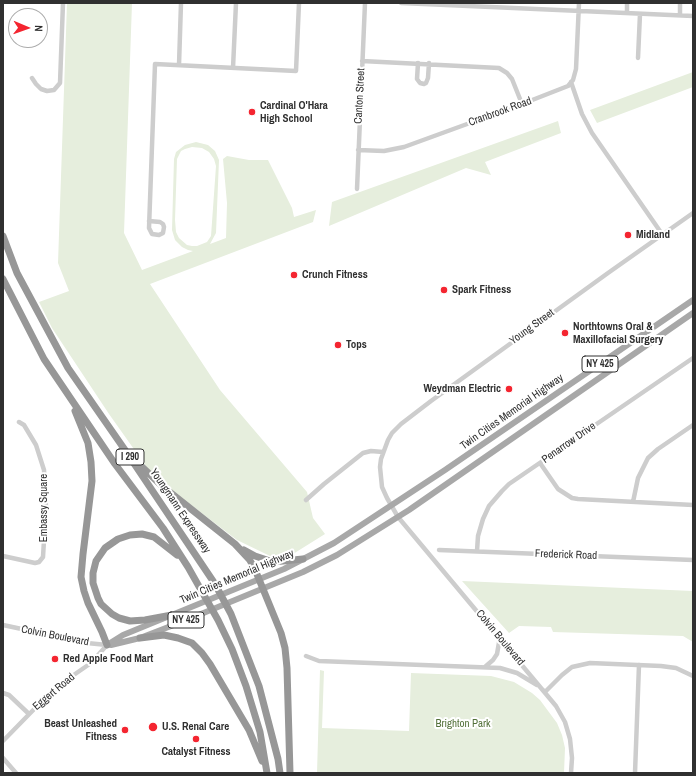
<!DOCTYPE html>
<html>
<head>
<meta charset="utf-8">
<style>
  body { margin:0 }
  #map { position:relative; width:696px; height:776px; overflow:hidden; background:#fff; font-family:"Archivo Narrow",sans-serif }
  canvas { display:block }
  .frame { position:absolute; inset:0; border:4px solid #303030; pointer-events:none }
  .north { position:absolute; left:8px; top:8px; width:40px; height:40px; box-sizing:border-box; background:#fff; border:1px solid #acacac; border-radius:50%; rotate:92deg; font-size:11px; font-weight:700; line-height:16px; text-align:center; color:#303030 }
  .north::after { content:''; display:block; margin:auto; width:14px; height:18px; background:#f42530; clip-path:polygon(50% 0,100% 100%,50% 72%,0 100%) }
</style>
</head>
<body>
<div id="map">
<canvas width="696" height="776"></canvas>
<div class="frame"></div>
<div class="north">N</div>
</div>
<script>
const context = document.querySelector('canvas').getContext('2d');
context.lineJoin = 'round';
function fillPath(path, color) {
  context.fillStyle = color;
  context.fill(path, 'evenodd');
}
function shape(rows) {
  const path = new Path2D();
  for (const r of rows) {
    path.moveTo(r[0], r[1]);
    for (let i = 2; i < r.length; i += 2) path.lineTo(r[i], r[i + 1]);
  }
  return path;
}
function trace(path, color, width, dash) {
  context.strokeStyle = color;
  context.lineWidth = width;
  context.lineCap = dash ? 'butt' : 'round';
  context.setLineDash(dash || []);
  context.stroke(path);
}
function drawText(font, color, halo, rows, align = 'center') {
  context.font = font + ' "Archivo Narrow",sans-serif';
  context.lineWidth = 4;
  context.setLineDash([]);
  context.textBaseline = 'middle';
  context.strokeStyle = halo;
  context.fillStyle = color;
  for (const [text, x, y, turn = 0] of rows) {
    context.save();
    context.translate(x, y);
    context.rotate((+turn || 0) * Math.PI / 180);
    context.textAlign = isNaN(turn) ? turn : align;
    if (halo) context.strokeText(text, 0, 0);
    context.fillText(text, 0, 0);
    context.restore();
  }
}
fillPath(shape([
  [67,3,132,3,124,233,142,270,193,251,188,250,182,247,175,240,172,230,174,159,176,152,185,145,196,142,208,145,215,151,219,160,216,233,210,244,226,238,227,203,223,159,227,156,249,160,268,160,292,208,294,217,316,210,313,222,150,284,220,390,307,492,313,518,325,534,293,554,270,556,237,540,174,492,148,469,109,414,52,328,39,302,69,291,58,263],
  [192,147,202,148,209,152,214,159,216,166,211,236,207,242,197,246,192,246,187,245,179,238,176,232,175,220,177,159,181,151,185,149],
  [693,72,693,87,597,123,590,110],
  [558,121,561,133,485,162,491,175,466,168,329,226,332,202],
  [462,581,693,591,693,642,683,636,553,632,551,627,519,626,509,633],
  [320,670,324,671,322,728,409,731,411,673,491,676,514,682,532,693,540,700,557,723,562,735,565,748,564,773,317,773]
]), '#e6eedd');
trace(shape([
  [401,3,693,16],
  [627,13,627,3],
  [680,15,680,3],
  [638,58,640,14],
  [362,61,499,68,507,73,512,79,522,104],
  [418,63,417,79,420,83,424,84,426,83,428,78,429,63],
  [179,65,181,3],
  [233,68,236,3],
  [32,78,36,84,41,89,47,91,54,90,60,83,63,3],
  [571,82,582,114,592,133,662,234],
  [358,150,384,151,404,147,522,104,568,86,573,80,576,69,579,3],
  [357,189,365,3],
  [149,221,160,222,163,224,164,227,163,233,159,235,152,234,149,228,155,64,296,71,299,3],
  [540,463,558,489,572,498,578,499,693,505],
  [306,500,324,484,363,453,371,451,383,452],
  [633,502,638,478,648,458,658,449,693,425],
  [439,550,693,560],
  [477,551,478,536,483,519,489,506,502,491,509,484,693,358],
  [3,556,35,563,39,562,43,557,46,507,44,470,36,445,24,425,19,422],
  [3,625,87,643,107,645],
  [306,656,319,661,500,668,517,673,537,685],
  [486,666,493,660,497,654,500,637],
  [543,690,545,692,562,675,572,667,590,663,661,666,676,668,693,676],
  [3,693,9,695,29,714],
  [3,741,44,699,65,681,91,663,107,645],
  [3,758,16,773],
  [571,773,572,758,570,739,565,722,556,706,398,517,387,498,382,487,380,467,381,459,388,440,392,433,401,424,431,401,608,273,693,213],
  [635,773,639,665]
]), '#cdcdcd', 4.5);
trace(shape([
  [107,645,123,635,284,569,334,543,445,470,693,300],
  [111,645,140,638,184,621,303,572,337,555,409,510,693,313]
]), '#a8a8a8', 6);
trace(shape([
  [3,236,17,273,68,368,125,450,215,584,231,614,259,686,278,759,280,773],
  [3,279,44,359,115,464,163,528,188,567,218,620,232,649,246,686,260,732,267,773],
  [75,411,88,443,91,462,92,481,83,554,81,577,84,591,88,603,102,632,107,645],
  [140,465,162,486,235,544,249,559,254,567,281,633,285,648,287,668,290,773],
  [244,550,255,556,273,562,303,559],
  [172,615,145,620,130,621,119,618,112,614,101,604,98,598,93,583,93,573,96,561,105,548,118,539,130,535,142,534,154,537,177,555],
  [140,638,164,635,178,638,192,643,202,653,210,664,249,730,262,761]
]), '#979797', 7);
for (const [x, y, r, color] of [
  [252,112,4,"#f42530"],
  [628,235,4,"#f42530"],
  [294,275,4,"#f42530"],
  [444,290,4,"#f42530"],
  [565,333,4,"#f42530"],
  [338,345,4,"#f42530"],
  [509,389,4,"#f42530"],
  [55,659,4,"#f42530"],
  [153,727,5,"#f42530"],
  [125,730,4,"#f42530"],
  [196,739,4,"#f42530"]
]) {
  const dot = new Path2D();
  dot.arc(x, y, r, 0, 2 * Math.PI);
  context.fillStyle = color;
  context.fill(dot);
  trace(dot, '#fff', 1.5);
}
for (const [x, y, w] of [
  [600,364,36],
  [130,457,28],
  [186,620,36]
]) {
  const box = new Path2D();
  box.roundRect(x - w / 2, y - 8, w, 16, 3);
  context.fillStyle = '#fff';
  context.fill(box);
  trace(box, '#303030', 1);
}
drawText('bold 10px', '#303030', null, [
  ["NY 425",600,364],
  ["I 290",130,457],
  ["NY 425",186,620]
]);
drawText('11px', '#303030', '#fff', [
  ["Canton Street",360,96,-87],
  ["Cranbrook Road",500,112,-20],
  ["Young Street",532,327,-36],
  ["Twin Cities Memorial Highway",512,412,-35],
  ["Penarrow Drive",569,443,-35],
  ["Embassy Square",44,508,-90],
  ["Youngmann Expressway",180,511,56],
  ["Frederick Road",566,555,2],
  ["Twin Cities Memorial Highway",237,577,-23],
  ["Colvin Boulevard",55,636,11],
  ["Colvin Boulevard",500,638,50],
  ["Eggert Road",54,692,-40]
]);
drawText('bold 11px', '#303030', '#fff', [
  ["Cardinal O'Hara",260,106],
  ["High School",260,119],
  ["Midland",636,235],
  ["Crunch Fitness",302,275],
  ["Spark Fitness",452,290],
  ["Northtowns Oral &",573,327],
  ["Maxillofacial Surgery",573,340],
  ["Tops",346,345],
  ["Weydman Electric",501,389,"right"],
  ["Red Apple Food Mart",63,659],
  ["Beast Unleashed",117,724,"right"],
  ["Fitness",117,737,"right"],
  ["U.S. Renal Care",162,727],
  ["Catalyst Fitness",196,752,"center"]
], 'left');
drawText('11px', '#527039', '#fff', [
  ["Brighton Park",463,724]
]);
</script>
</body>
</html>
